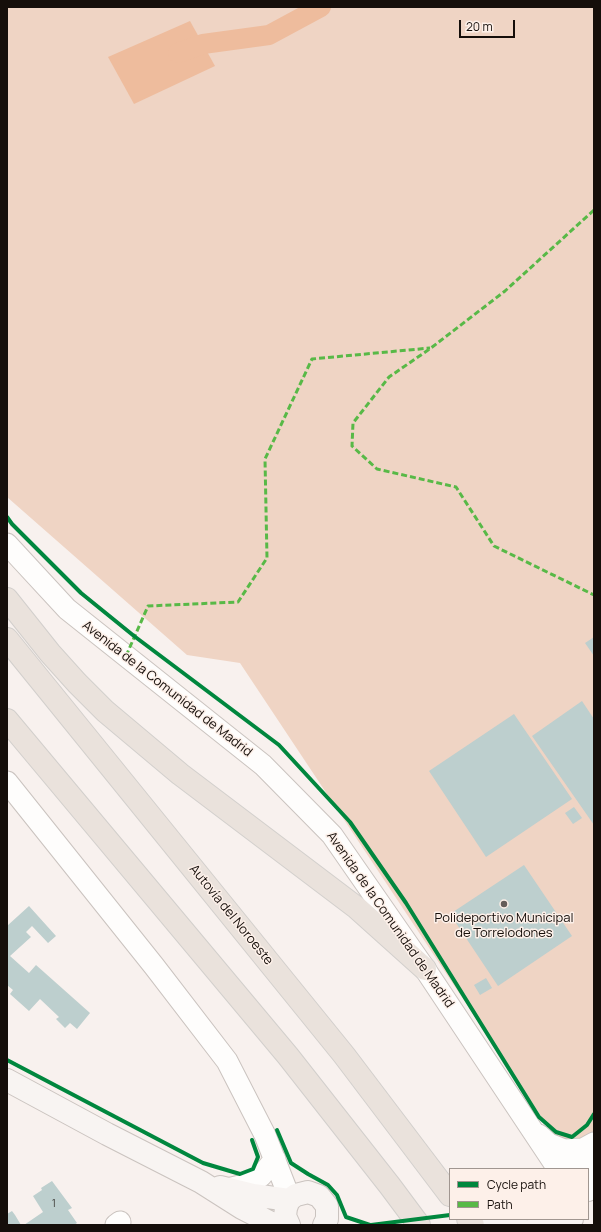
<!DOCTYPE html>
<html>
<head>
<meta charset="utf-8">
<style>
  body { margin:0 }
  #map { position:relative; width:601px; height:1232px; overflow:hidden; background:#f8f1ee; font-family:Manrope,sans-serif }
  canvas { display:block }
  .frame { position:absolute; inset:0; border:8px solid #150e0a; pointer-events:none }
  .legend { position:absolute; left:449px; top:1168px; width:140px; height:52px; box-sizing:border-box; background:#fdf0e9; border:1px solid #a09690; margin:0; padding:5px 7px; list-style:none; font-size:12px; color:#150e0a }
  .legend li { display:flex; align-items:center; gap:8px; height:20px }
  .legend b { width:20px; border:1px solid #a09690 }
  .scale { position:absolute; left:459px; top:20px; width:56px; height:18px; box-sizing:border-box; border:2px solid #150e0a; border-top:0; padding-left:5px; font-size:12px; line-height:14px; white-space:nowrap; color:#150e0a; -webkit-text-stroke:3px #fdf0e9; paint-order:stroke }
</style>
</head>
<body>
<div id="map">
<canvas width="601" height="1232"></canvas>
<div class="frame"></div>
<ul class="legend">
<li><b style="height:5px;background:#00873e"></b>Cycle path</li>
<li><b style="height:5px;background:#58b947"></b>Path</li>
</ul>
<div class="scale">20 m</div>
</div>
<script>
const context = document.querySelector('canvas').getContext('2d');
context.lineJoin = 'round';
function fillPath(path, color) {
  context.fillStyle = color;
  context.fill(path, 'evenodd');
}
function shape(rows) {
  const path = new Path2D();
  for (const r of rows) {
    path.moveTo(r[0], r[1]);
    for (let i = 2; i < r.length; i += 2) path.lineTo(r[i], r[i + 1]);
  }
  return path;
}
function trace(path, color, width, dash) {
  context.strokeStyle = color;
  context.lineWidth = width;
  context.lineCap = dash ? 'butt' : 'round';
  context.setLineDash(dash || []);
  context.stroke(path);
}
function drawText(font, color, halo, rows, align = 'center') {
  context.font = font + ' Manrope,sans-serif';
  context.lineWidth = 3;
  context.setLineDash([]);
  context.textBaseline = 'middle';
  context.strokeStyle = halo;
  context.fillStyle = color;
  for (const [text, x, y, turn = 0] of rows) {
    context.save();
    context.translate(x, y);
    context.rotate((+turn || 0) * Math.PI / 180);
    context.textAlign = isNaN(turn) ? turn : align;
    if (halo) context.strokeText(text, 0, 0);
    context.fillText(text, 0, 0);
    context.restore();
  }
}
fillPath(shape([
  [7,7,594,7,594,1197,588,1169,576,1169,240,663,187,655,7,497]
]), '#efd4c4');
fillPath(shape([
  [190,21,215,66,134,104,108,57]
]), '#eebc9d');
trace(shape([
  [178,53,203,44,269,35,321,7]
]), '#eebc9d', 20);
fillPath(shape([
  [594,637,594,656,585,643],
  [582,701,594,719,594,825,532,736],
  [514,714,572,799,486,857,429,771],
  [574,807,582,818,573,824,565,813],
  [524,865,572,936,498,986,450,914],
  [29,906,56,936,48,943,32,926,26,932,31,937,10,956,29,973,36,965,90,1013,77,1029,70,1023,65,1028,56,1019,59,1017,40,999,29,1011,10,994,13,990,7,985,7,926],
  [486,978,492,988,480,995,474,985],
  [52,1181,72,1208,68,1210,77,1223,74,1225,24,1225,43,1212,33,1196,42,1190,41,1188],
  [12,1211,15,1215,21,1225,7,1225,7,1214]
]), '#bdcfce');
const minor = shape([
  [7,544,67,609,263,765,332,835,425,969,558,1169],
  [7,782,154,966,227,1061,265,1135,290,1199],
  [539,1135,549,1144,564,1150,583,1149,594,1143],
  [228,1189,244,1185,255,1180,261,1176,275,1159],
  [116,1225,120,1222]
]);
const tertiary = shape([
  [571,1169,594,1147],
  [588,1190,594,1171]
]);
const secondary = shape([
  [7,1080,107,1134,201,1182,242,1208,275,1225],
  [220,1187,253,1195,289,1200],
  [289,1225,285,1216,286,1208,289,1200,296,1195,308,1192,319,1196,327,1206,327,1219,324,1225],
  [491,1225,517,1225],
  [537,1225,572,1219]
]);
const motorway = shape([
  [7,599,50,653,77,683,105,711,180,774,357,908,425,969],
  [7,639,344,1055,450,1195],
  [7,720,288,1056,390,1186,419,1225],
  [468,1219,473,1225]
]);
trace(minor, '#cac3bf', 23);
trace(tertiary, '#cac3bf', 24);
trace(secondary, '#cac3bf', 24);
trace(motorway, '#d2cfcc', 24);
trace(minor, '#fefdfc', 21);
trace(tertiary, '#fefdfc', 22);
trace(secondary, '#f8f4f2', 22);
trace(motorway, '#eae2dc', 22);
trace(shape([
  [594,210,505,291,431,348,389,377,353,423,352,446,377,469,456,487,494,546,594,595],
  [126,656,148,606,238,602,267,558,265,459,312,359,430,348]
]), '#58b947', 3, [6, 3]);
trace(shape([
  [7,517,12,524,81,593,134,636,279,745,350,822,406,903,539,1117,556,1132,572,1137,587,1125,594,1114],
  [7,1060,203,1163,240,1174,253,1169,258,1157,252,1140],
  [277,1130,291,1163,308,1174,328,1185,337,1195,346,1217,370,1225],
  [371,1225,450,1215]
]), '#00873e', 4);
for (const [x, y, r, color] of [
  [504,904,4,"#645d5a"]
]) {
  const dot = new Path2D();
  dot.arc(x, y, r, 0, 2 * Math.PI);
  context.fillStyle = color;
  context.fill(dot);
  trace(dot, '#fdf0e9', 1.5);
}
drawText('11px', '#3f3e3b', null, [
  ["1",54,1204]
]);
drawText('13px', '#150e0a', '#fdf0e9', [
  ["Avenida de la Comunidad de Madrid",167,689,38],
  ["Autovía del Noroeste",231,915,51],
  ["Avenida de la Comunidad de Madrid",390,920,55]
]);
drawText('13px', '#150e0a', '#fdf0e9', [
  ["Polideportivo Municipal",504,918],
  ["de Torrelodones",504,933]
]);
</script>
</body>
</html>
